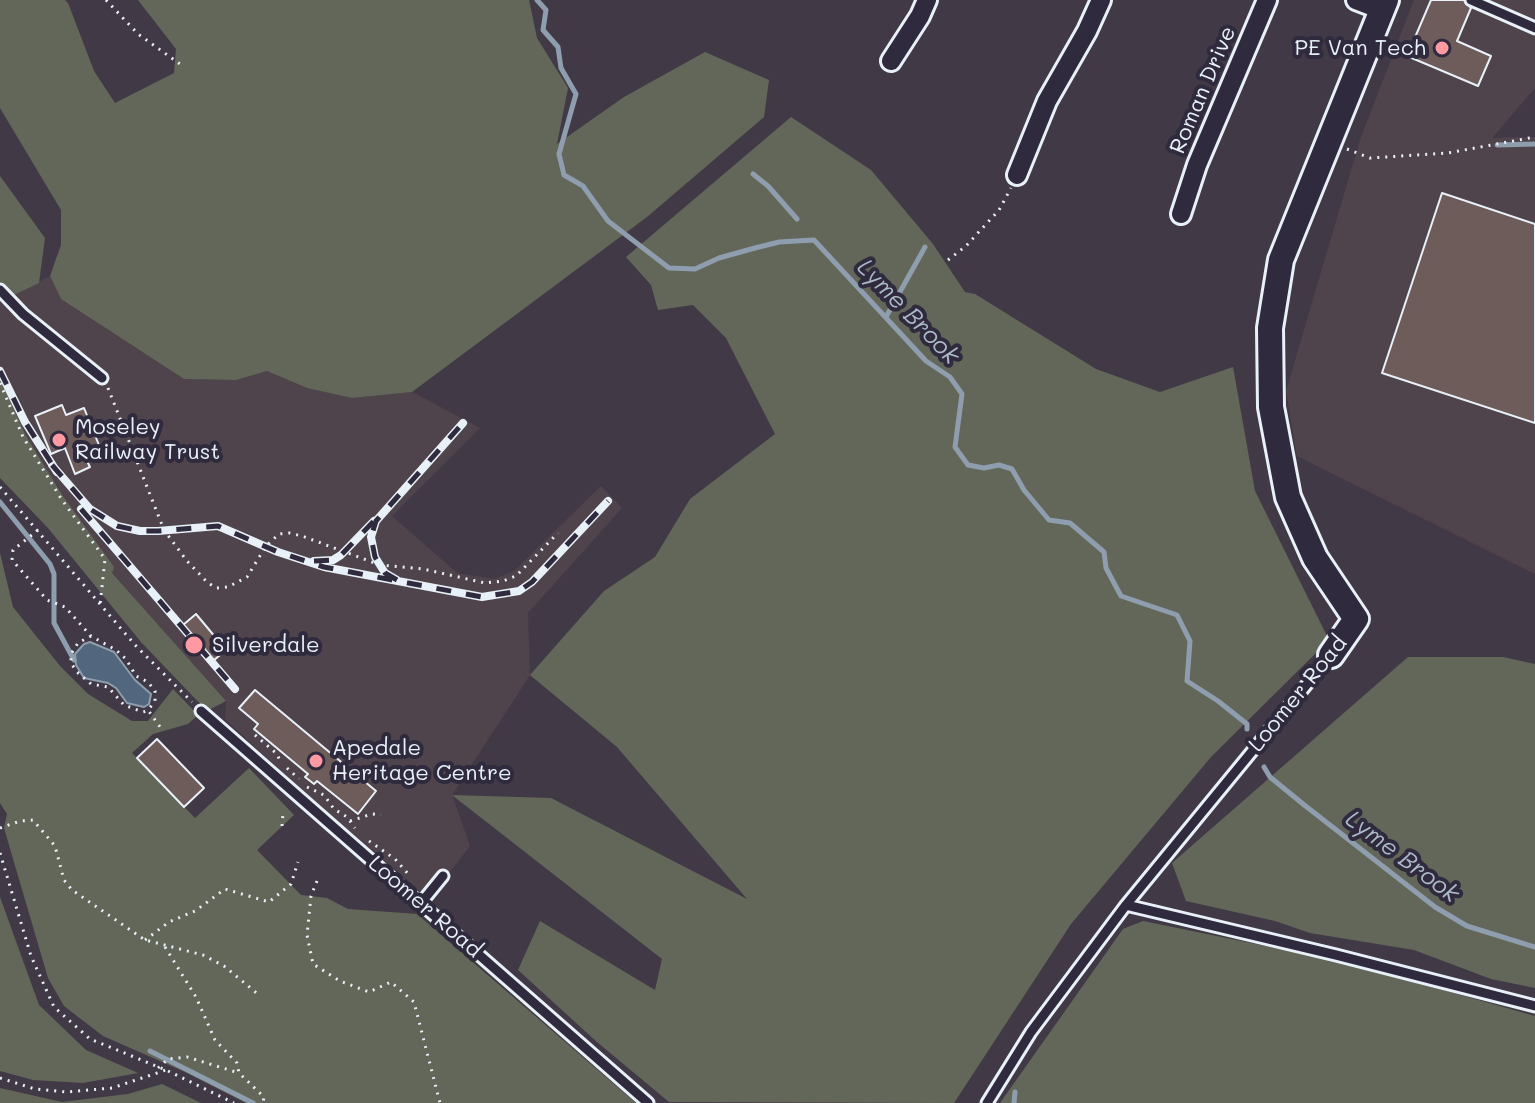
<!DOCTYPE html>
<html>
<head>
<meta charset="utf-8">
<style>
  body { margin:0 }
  canvas { display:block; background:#423946 }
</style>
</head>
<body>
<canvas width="1535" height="1103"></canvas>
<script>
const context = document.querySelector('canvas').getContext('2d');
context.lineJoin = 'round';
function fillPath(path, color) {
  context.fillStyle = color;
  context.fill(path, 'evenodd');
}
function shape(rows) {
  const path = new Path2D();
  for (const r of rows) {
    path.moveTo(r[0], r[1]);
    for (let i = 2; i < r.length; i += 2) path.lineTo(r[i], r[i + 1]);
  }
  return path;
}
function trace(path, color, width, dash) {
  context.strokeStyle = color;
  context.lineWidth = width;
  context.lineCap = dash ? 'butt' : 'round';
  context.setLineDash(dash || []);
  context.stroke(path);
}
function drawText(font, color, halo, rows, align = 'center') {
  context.font = font + ' Mali,sans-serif';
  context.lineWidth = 8;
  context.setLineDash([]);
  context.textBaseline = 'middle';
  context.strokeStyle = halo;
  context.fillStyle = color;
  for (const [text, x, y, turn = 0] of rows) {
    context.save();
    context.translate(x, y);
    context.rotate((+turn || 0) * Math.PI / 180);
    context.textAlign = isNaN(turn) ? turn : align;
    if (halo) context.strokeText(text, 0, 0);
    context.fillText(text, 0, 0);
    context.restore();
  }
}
fillPath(shape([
  [1414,0,1535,0,1535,88,1492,138,1535,137,1535,574,1297,456,1286,391,1360,140],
  [50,276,61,299,184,379,236,380,267,371,307,388,352,398,412,392,480,428,392,516,457,573,494,579,514,571,601,486,622,508,528,613,530,675,452,795,470,846,445,878,425,895,305,793,225,719,226,701,112,573,26,436,0,378,0,284,12,296]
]), '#4f444c');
fillPath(shape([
  [0,0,65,0,68,3,94,71,115,103,174,73,176,49,138,0,529,0,537,38,568,88,557,144,624,97,705,52,769,80,764,117,647,217,412,392,352,398,307,388,267,371,236,380,184,379,61,299,50,276,61,245,61,210,0,108],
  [791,117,871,170,933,244,965,292,975,294,1096,369,1160,392,1233,367,1255,491,1329,640,1211,757,1071,924,954,1103,669,1102,597,1042,518,970,540,921,655,990,662,959,452,795,551,798,747,899,617,747,530,675,604,591,655,557,690,499,775,434,726,338,693,305,658,310,651,285,626,257],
  [0,176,45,238,39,283,12,296,0,284],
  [0,378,26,436,63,496,114,567,112,573,226,701,207,711,141,642,48,528,0,478],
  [0,553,13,607,60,666,88,694,132,721,148,721,173,689,198,715,188,724,153,734,132,753,195,818,249,768,294,815,257,850,301,895,327,898,348,909,417,914,636,1103,246,1103,185,1072,103,1036,64,1006,48,978,4,828,7,814,0,803],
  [1408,657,1503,657,1535,664,1535,988,1491,979,1414,950,1310,933,1275,921,1186,901,1172,863],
  [0,897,39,1005,86,1050,138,1073,83,1083,33,1080,0,1071],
  [1143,921,1344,962,1535,1016,1535,1103,1000,1103,1123,929],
  [162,1084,201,1103,0,1103,0,1088,62,1102,128,1094]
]), '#636759');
const water = shape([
  [90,642,114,652,135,680,151,694,149,704,144,707,127,703,116,688,108,683,84,678,76,665,75,654,84,644,90,642]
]);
fillPath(water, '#52677d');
trace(water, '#8e9eae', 2);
trace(shape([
  [537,0,546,10,543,30,558,47,561,68,576,94,559,154,564,175,583,186,608,221,669,268,695,269,719,258,755,248,779,242,814,240,926,361,950,377,962,394,955,447,968,465,984,468,999,465,1012,469,1024,490,1049,520,1070,523,1104,552,1106,568,1121,596,1177,615,1190,641,1187,681,1218,701,1247,724,1247,729],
  [1497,145,1535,144],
  [753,174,768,186,797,219],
  [886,317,925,247],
  [0,502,50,564,54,574,54,623,74,660],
  [1264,767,1270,777,1303,804,1435,907,1467,926,1535,947],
  [150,1051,253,1103],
  [1014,1103,1015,1092]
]), '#8e9eae', 5);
const building = shape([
  [1431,0,1464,0,1471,8,1457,41,1491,56,1478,86,1407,56,1431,0],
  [1442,193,1535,224,1535,423,1382,373,1442,193],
  [62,405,66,415,84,408,103,455,87,461,90,467,75,474,65,448,51,454,35,416,62,405],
  [196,614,226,650,213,661,183,625,196,614],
  [255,690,376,791,358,814,317,781,314,784,305,777,308,774,254,729,258,724,239,708,255,690],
  [157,739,204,788,184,807,137,758,157,739]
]);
fillPath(building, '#6d5c5a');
trace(building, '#e8f1f8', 2);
const lane = shape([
  [1471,0,1535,28],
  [0,290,23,314,102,378],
  [201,711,648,1103],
  [421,903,443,876],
  [1126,905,1336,955,1535,1006],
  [987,1103,1031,1032,1126,905,1331,655]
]);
const street = shape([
  [1356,0,1382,10],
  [891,61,920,16,927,0],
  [1017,175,1047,101,1087,31,1101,0],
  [1181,214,1197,165,1267,0]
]);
const secondary = shape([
  [1331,655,1356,619,1315,558,1288,497,1271,407,1270,328,1281,260,1386,0]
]);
trace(lane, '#e8f1f8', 15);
trace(street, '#e8f1f8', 24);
trace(secondary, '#e8f1f8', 30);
trace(shape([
  [106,0,138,34,180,64],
  [1347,149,1370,158,1448,153,1535,137],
  [948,260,966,246,999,210,1011,188],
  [0,383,23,437,62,500,105,559,100,605],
  [108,388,164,530,187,561,207,582,216,588,228,587,247,577,266,546,279,534,289,533,302,536,380,565,423,569,485,583,503,581,516,576,558,533],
  [0,487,135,645,192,702],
  [38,530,13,550,12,560,47,600,65,607,91,636,116,650,126,659,136,676,148,682,155,691,155,701,148,710,163,731],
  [91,636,78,643,71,654,71,663,77,672,91,684,108,687,124,705,143,712,147,711],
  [255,735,277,754,281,763],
  [287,768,299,779],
  [307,787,324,795,334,809,347,817,355,828],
  [350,821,372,814,381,815],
  [282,826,283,813],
  [0,828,20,821,33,820,55,846,64,880,72,890,145,940,203,955,224,966,259,995],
  [369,841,395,859,409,875],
  [0,853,31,956,54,1007,90,1039,166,1070,234,1103],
  [317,881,311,896,307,935,313,964,340,981,369,992,391,982,414,1002,440,1103],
  [145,940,169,922,195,911,225,889,269,902,291,884,298,862],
  [165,947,196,997,215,1040,237,1063,239,1073,264,1097,263,1103],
  [158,1068,168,1059,187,1057,239,1073],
  [0,1078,35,1089,66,1092,112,1088,166,1070]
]), '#e8f1f8', 3, [2, 6]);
trace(lane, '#2f2a3d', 9);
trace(street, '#2f2a3d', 18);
trace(secondary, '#2f2a3d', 24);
const rail = shape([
  [0,371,25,422,57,472],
  [52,465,90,509,117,526,140,531,158,531,218,526,278,552,324,567,482,597,519,591,532,582,608,501],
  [81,509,235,689],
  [314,561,333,560,341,555,374,521],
  [397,580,385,573,375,557,371,537,376,521,463,423]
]);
trace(rail, '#e8f1f8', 8);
trace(rail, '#2f2a3d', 5, [15]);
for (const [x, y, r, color] of [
  [1442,48,8,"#ff9aa2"],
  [59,440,8,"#ff9aa2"],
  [194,645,10,"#ff9aa2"],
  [316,761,8,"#ff9aa2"]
]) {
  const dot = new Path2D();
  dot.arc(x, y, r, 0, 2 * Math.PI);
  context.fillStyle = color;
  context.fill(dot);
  trace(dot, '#2f2a3d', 3);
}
drawText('22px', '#e8f1f8', '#2f2a3d', [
  ["PE Van Tech",1426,48,"right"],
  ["Moseley",75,427],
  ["Railway Trust",75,452],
  ["Silverdale",212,645],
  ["Apedale",332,748],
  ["Heritage Centre",332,773]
], 'left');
drawText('22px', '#e8f1f8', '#2f2a3d', [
  ["Roman Drive",1203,90,-67],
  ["Loomer Road",1298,694,-51],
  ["Loomer Road",425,907,41]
]);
drawText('italic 24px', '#acbac7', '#2f2a3d', [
  ["Lyme Brook",908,312,46],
  ["Lyme Brook",1402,857,37]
]);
</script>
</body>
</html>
